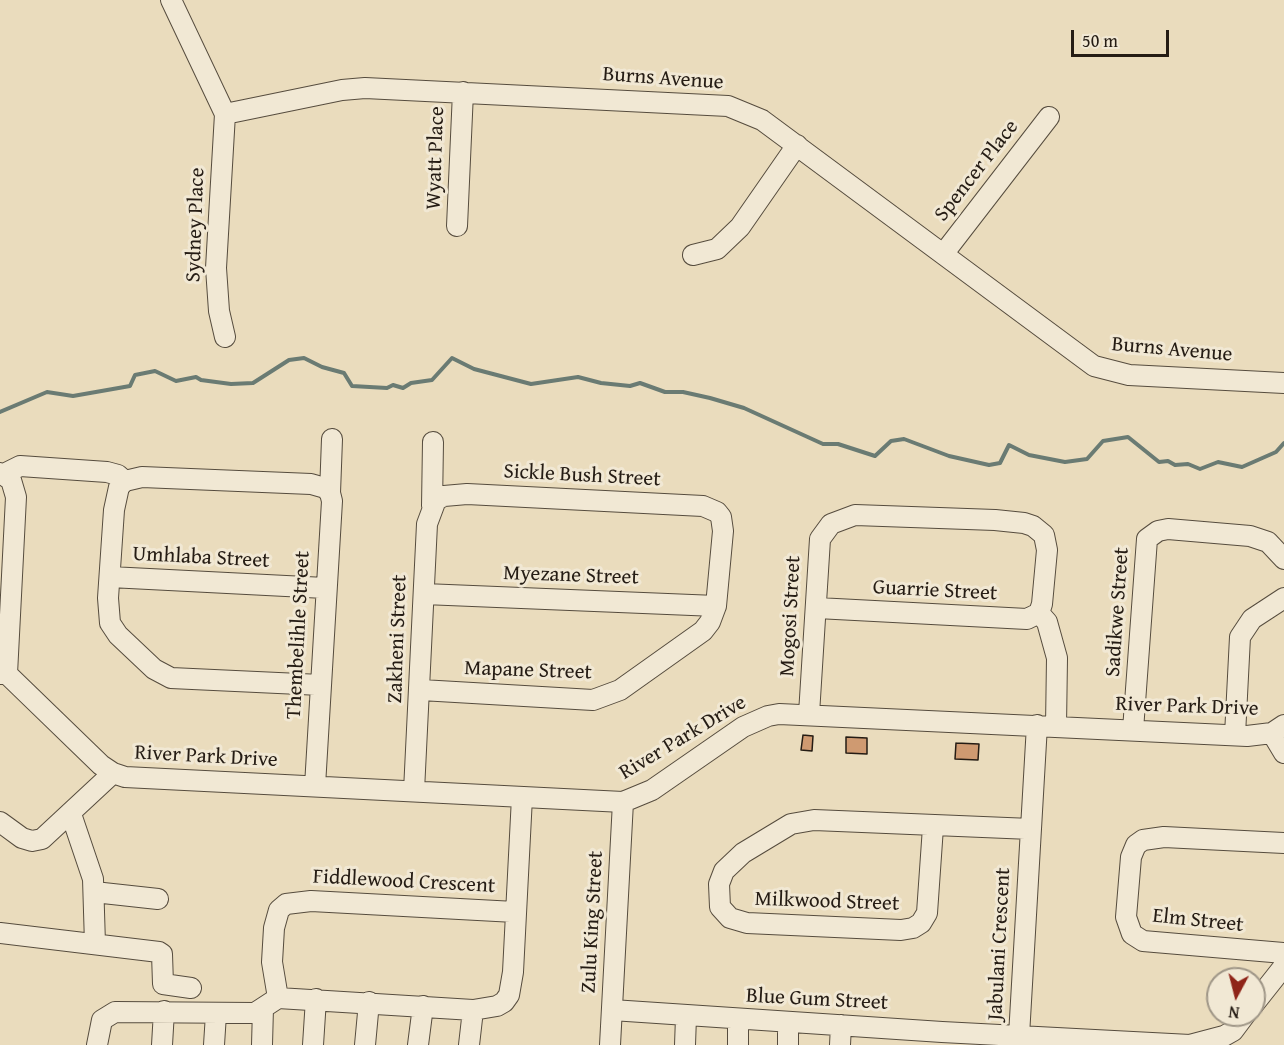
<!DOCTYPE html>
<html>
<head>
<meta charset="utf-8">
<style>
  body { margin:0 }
  #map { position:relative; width:1284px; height:1045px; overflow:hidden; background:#eadcbd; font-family:"Gentium Book Plus",serif }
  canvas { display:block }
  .north { position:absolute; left:1206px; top:967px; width:60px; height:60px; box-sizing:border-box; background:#f1e8d4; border:2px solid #9f9687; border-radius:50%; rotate:187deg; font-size:16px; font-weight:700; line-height:24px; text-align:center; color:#251c14 }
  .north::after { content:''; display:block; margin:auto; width:21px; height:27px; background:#8f2418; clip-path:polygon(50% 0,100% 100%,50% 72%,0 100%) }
  .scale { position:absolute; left:1071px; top:30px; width:98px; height:27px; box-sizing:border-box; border:3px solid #251c14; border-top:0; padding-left:8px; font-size:18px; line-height:21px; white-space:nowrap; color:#251c14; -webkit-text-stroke:4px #f1e8d4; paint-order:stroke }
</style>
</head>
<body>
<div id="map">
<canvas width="1284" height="1045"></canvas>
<div class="north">N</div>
<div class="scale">50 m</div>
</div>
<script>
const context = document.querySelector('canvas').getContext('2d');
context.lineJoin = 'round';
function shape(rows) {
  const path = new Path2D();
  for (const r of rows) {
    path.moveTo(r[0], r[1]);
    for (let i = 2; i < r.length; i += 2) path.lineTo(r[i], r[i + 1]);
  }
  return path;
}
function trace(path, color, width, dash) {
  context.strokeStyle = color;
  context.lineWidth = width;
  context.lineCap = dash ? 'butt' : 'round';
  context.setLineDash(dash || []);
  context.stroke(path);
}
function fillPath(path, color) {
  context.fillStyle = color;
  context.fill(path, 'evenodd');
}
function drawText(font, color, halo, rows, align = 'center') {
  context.font = font + ' "Gentium Book Plus",serif';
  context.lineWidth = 6;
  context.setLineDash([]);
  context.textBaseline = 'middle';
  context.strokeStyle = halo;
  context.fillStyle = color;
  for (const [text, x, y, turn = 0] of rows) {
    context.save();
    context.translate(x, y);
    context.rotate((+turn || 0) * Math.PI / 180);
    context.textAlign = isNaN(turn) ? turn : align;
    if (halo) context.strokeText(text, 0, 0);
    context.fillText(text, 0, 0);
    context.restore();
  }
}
trace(shape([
  [0,412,47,392,73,396,130,386,135,375,155,371,176,381,196,377,201,380,231,384,253,383,289,360,304,358,322,367,344,373,352,386,387,388,393,385,403,388,411,383,432,380,452,358,474,369,531,384,578,377,601,383,630,386,640,383,665,392,683,392,710,398,744,408,823,444,838,444,875,456,891,441,904,439,949,456,989,465,1000,463,1009,445,1029,455,1065,462,1087,459,1103,441,1128,437,1159,462,1168,461,1175,465,1188,464,1200,469,1218,462,1242,467,1276,452,1284,443]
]), '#6a7b73', 4);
const building = shape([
  [803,735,813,736,812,751,801,750,803,735],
  [846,737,867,738,867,754,846,753,846,737],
  [956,743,979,744,978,760,955,759,956,743]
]);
fillPath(building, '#cf9a71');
trace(building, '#251c14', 1.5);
const minor = shape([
  [171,0,225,114,216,268,219,311,225,337],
  [225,114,342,90,365,88,728,106,762,120,1094,366,1129,375,1284,383],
  [457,226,463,92],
  [944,253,1049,117],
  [693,255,717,249,740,227,797,145],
  [0,473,11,480,16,497,7,674],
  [4,474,20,466,107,472,118,475,125,481],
  [330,493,332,439],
  [432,506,433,442],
  [110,577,325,588],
  [424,594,716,606],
  [1039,613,1047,622,1057,658,1056,726],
  [0,674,7,674,101,765,113,773,125,777,623,802,652,790,743,727,768,716,779,714,1247,736,1272,733,1284,725],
  [809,714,820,539,831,524,855,515,995,520,1024,523,1033,526,1044,535,1047,550,1042,604,1039,613,1027,619,817,608],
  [1133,730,1147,539,1158,531,1168,529,1250,536,1268,542,1284,559],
  [1272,733,1284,753],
  [1235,735,1240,637,1252,619,1284,598],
  [315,786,332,501,330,493,325,488,311,484,142,477,125,481,119,487,114,510,108,598,110,623,118,635,154,669,171,678,321,685],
  [414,791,427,524,436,500,444,496,467,494,703,506,717,512,721,517,723,531,716,606,710,622,703,631,620,690,593,700,421,690],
  [71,814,93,879,95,944],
  [0,822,22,838,32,841,42,839,113,773],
  [933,827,927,913,921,923,913,928,901,930,747,923,730,918,720,907,719,884,724,871,743,853,791,824,814,820,1031,829],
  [1284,843,1164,837,1143,840,1136,845,1131,857,1126,917,1132,934,1143,941,1284,953],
  [94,892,158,899],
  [515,912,311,901,286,904,279,910,274,928,272,962,278,998,473,1010,497,1006,504,1002,509,995,513,972,522,797],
  [0,933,159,952,162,954,163,984,191,988],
  [1254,1004,1284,966],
  [612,1010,942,1032,1190,1045,1224,1036,1233,1031,1245,1015],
  [1019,1036,1037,725],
  [97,1045,102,1020,115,1012,255,1013,278,998],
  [162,1045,164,1011],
  [214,1045,216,1014],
  [262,1045,263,1008],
  [313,1045,316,999],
  [365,1045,369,1002],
  [418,1045,423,1006],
  [469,1045,473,1010],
  [610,1045,623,802],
  [685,1045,686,1017],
  [738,1045,738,1020],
  [788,1045,788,1022],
  [840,1045,841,1025]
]);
trace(minor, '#564c3e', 22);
trace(minor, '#f1e8d4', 20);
drawText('21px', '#251c14', '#f1e8d4', [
  ["Burns Avenue",663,79,4],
  ["Wyatt Place",436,158,-88],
  ["Spencer Place",977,171,-52],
  ["Sydney Place",196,225,-88],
  ["Burns Avenue",1172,350,5],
  ["Sickle Bush Street",582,476,3],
  ["Umhlaba Street",201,558,3],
  ["Myezane Street",571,576,2],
  ["Guarrie Street",935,591,3],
  ["Sadikwe Street",1118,612,-86],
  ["Mogosi Street",791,616,-87],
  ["Thembelihle Street",299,635,-87],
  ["Zakheni Street",398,639,-88],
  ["Mapane Street",528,671,2],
  ["River Park Drive",1187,707,2],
  ["River Park Drive",683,738,-31],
  ["River Park Drive",206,757,3],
  ["Fiddlewood Crescent",404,882,3],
  ["Milkwood Street",827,902,2],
  ["Elm Street",1198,921,6],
  ["Zulu King Street",593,922,-87],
  ["Jabulani Crescent",1000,944,-87],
  ["Blue Gum Street",817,1000,3]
]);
</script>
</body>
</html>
